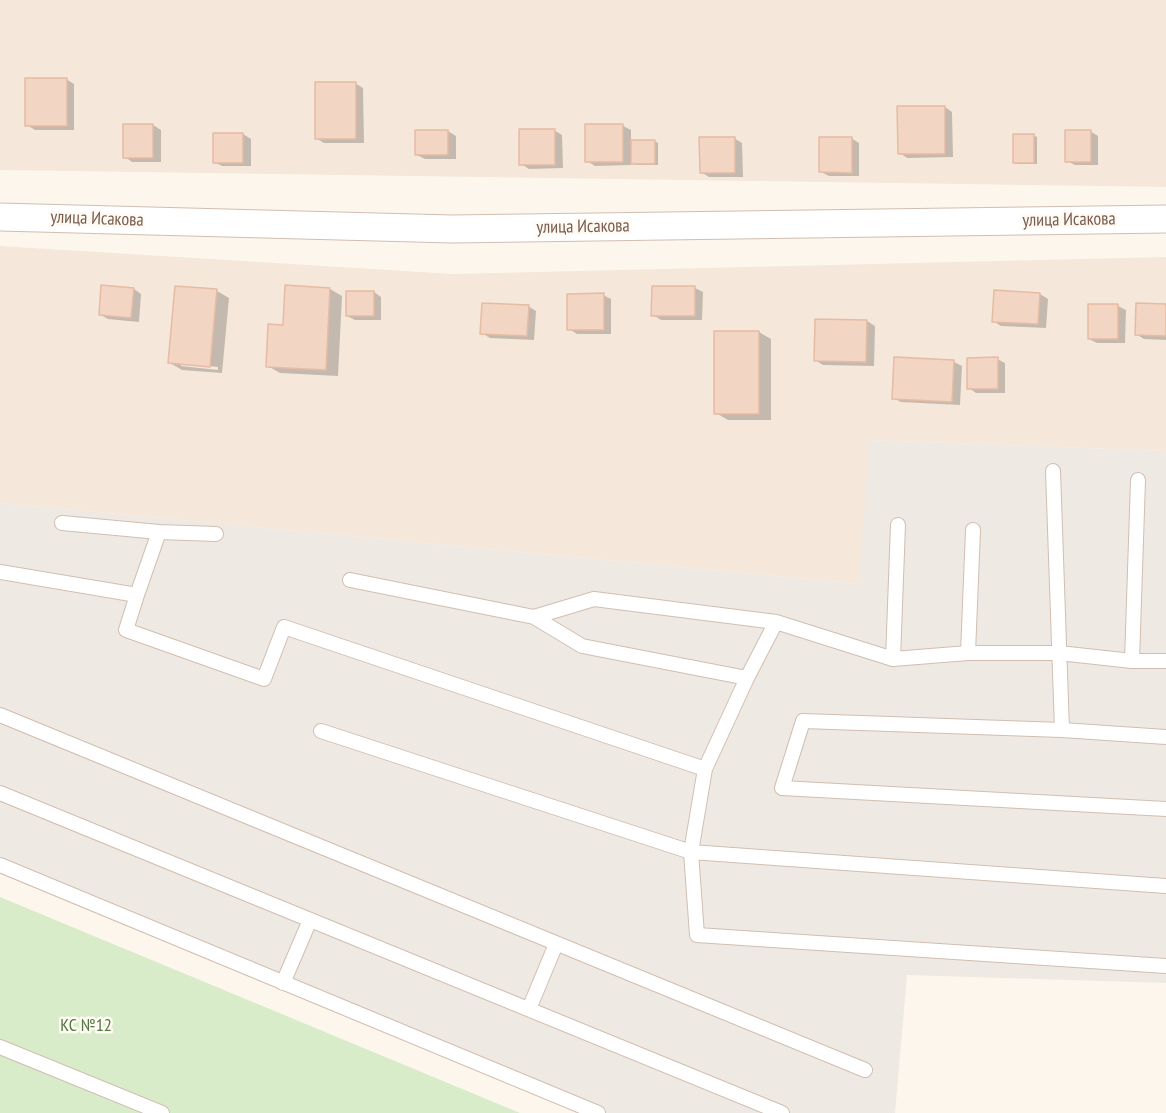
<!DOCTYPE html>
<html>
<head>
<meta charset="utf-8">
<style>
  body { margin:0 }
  canvas { display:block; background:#fdf6ec }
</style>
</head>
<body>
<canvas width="1166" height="1113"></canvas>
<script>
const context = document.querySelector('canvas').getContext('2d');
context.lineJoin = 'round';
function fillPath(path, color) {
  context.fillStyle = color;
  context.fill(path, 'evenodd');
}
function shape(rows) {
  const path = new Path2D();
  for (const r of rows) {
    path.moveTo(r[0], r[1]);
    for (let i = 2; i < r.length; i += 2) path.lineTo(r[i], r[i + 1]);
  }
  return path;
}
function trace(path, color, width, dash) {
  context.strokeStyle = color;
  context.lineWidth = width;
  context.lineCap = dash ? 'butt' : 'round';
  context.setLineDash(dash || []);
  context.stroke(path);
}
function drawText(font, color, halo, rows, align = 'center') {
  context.font = font + ' "PT Sans Narrow",sans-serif';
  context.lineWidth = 5;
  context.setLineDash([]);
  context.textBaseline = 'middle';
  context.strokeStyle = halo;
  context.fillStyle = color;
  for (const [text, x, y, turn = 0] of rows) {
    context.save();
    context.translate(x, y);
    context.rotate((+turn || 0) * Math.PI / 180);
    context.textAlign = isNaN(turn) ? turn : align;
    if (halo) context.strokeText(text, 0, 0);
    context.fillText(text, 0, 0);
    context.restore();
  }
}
fillPath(shape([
  [0,0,1166,0,1166,187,0,170],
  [0,246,453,274,1166,257,1166,451,870,440,860,584,0,503]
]), '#f5e8da');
fillPath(shape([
  [869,440,1166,451,1166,983,907,975,895,1113,585,1113,0,871,0,503,859,584]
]), '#efe9e4');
fillPath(shape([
  [0,897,520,1113,0,1113]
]), '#d8ecc9');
fillPath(shape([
  [66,79,74,84,74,130,35,130,27,125],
  [355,83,363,88,364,143,324,143,316,138],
  [945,107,952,112,953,157,907,158,900,153],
  [153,125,161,130,161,162,132,162,125,157,125,126],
  [587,126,623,126,631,130,631,142,654,141,658,143,658,165,636,165,631,163,631,165,595,166,587,161],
  [554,130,562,135,563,168,529,169,521,164],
  [448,131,456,136,456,159,425,159,417,155],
  [1090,131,1098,136,1098,165,1075,165,1067,161],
  [243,134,251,139,251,166,222,166,214,162],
  [1033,135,1037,137,1037,164,1018,164,1015,162],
  [734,138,742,143,743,177,709,177,701,172],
  [851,138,859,143,859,176,829,176,821,172],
  [287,286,330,289,342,296,338,376,280,373,268,366,285,327],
  [695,288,703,292,702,320,661,320,653,315],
  [134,289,141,294,139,322,108,319,101,315],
  [217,291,229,298,222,373,182,370,170,363],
  [181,363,218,367,218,370,181,366],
  [374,292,381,297,381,320,355,320,347,316],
  [1040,294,1048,299,1046,328,1001,326,993,321],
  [603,295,611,299,611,334,577,334,569,329],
  [528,306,536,311,534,340,490,338,482,333],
  [1118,306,1126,310,1125,343,1097,343,1089,339],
  [1166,306,1166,340,1144,339,1136,334],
  [867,321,875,326,874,366,823,365,815,360],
  [759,332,771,339,771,420,728,420,716,413],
  [997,359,1005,363,1005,393,976,393,969,388],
  [954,362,962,366,960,405,901,402,893,398]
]), '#0003');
const building = shape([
  [25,78,67,78,67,126,25,126,25,78],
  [315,82,356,82,356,139,315,139,315,82],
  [897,106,945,106,945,154,898,154,897,106],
  [123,124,153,124,153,158,123,158,123,124],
  [585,124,623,124,623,162,585,162,585,124],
  [519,129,555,129,555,165,519,165,519,129],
  [415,130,448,130,448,155,415,155,415,130],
  [1065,130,1091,130,1091,162,1065,162,1065,130],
  [213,133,243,133,243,163,213,163,213,133],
  [1013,134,1034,134,1034,163,1013,163,1013,134],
  [699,137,735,137,735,173,700,173,699,137],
  [819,137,852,137,852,173,819,172,819,137],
  [631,140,655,140,655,164,631,164,631,140],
  [101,285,134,288,131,318,99,315,101,285],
  [285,285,330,288,326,370,266,367,268,324,283,325,285,285],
  [175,286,217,289,210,367,168,363,175,286],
  [652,286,695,286,695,316,651,316,652,286],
  [994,290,1040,293,1038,324,992,322,994,290],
  [346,291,374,291,374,316,346,316,346,291],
  [604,293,604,330,567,330,567,294,604,293],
  [482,303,529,305,527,336,480,334,482,303],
  [1136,303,1166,304,1166,336,1135,335,1136,303],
  [1088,304,1118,304,1118,339,1088,339,1088,304],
  [815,319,867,320,866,362,814,361,815,319],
  [714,331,759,331,759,414,714,414,714,331],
  [894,357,954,360,952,402,892,399,894,357],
  [998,357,998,389,967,389,967,358,998,357]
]);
fillPath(building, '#f3d5c3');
trace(building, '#e6bba3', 1.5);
const service = shape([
  [1053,471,1062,730],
  [62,523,159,532],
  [0,572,137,595,126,630,264,679,284,627,705,769,691,852,697,935,1166,966],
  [350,580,534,617,594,599,776,622],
  [137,595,159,532,216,534],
  [534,617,582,646,747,678,705,769],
  [968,653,973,530],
  [893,659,898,525],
  [1132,661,1138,480],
  [747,678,776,622,893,659,968,653,1059,653,1132,661,1166,661],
  [0,715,865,1070],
  [321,731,691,852,1166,886],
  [1166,737,1062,730,803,721,782,788,1166,809],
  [0,793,782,1113],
  [0,865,598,1113],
  [283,983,310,920],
  [529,1009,556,944],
  [0,1047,162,1113]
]);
const minor = shape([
  [0,217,452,229,1166,219]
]);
trace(service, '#d1beb0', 16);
trace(minor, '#d1beb0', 29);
trace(service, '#fff', 14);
trace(minor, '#fff', 27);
drawText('18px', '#7a5c4d', '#fffaf3', [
  ["улица Исакова",97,219,2],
  ["улица Исакова",1069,220,-1],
  ["улица Исакова",583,227,-1]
]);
drawText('18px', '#537a41', '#fffaf3', [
  ["КС №12",86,1026]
]);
</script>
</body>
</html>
